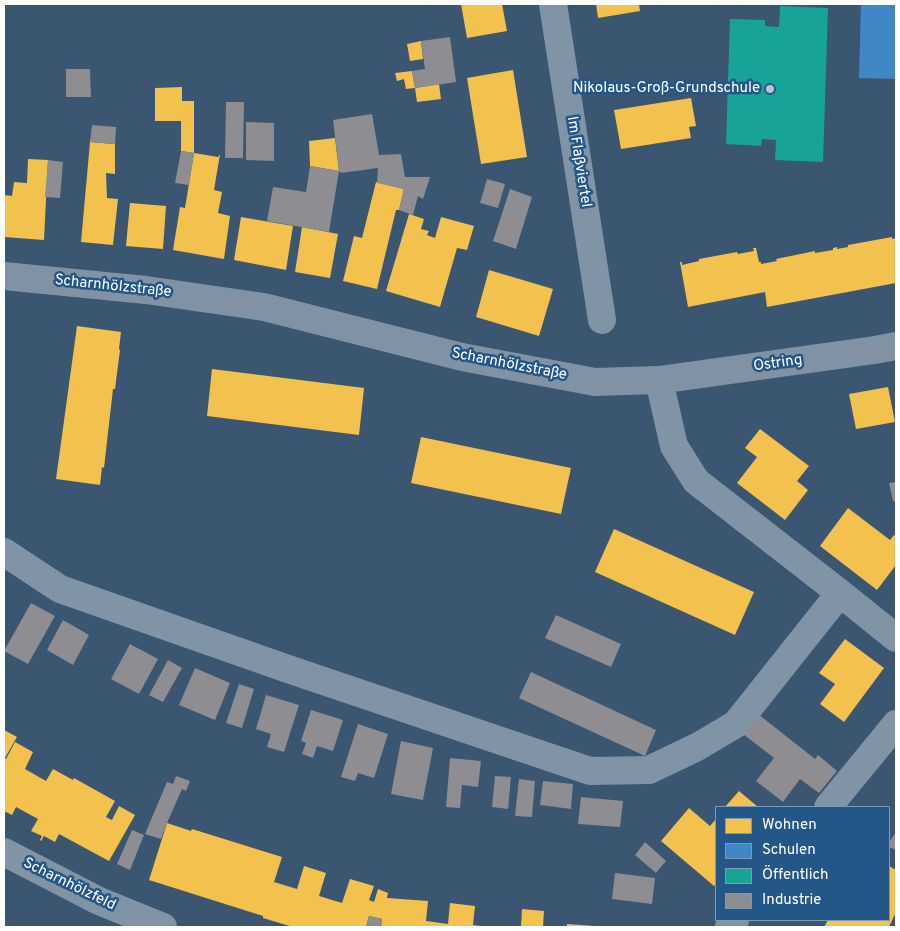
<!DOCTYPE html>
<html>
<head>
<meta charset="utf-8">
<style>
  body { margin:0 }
  #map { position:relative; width:900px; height:931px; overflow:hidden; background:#3a5671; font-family:Overpass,sans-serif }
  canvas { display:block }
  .frame { position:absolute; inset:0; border:5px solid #fff; pointer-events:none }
  .legend { position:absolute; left:715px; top:806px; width:175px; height:115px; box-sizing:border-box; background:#245787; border:1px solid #7c9ab7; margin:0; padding:6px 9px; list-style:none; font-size:15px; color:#fff }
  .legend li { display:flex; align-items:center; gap:10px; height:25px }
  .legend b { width:25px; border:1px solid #7c9ab7 }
</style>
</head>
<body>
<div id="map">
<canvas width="900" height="931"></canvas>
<div class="frame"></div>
<ul class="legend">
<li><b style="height:14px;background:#f2c14e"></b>Wohnen</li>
<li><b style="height:14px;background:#3f88c5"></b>Schulen</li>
<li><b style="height:14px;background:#17a398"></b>Öffentlich</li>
<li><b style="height:14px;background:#8d8d92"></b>Industrie</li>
</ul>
</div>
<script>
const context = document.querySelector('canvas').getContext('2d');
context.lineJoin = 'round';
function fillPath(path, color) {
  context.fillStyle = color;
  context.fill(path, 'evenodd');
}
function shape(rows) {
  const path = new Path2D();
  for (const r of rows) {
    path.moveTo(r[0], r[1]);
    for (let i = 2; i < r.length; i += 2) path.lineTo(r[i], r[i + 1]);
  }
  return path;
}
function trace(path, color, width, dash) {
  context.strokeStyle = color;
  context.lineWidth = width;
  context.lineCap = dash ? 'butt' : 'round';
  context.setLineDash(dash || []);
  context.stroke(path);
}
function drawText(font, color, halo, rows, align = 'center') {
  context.font = font + ' Overpass,sans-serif';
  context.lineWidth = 5;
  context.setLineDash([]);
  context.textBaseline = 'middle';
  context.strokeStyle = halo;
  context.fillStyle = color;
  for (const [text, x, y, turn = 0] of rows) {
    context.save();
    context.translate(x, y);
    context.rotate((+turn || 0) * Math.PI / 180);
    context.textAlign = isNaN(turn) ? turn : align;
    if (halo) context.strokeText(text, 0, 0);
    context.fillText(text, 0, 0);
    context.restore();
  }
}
fillPath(shape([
  [461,4,502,4,507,31,467,38],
  [596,4,639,4,640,11,598,18],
  [421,41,423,59,410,61,407,44],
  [513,70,527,157,481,164,467,78],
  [412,71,415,88,406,89,404,79,397,81,395,73],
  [439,84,441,99,417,102,415,88],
  [182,87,182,101,194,101,194,153,181,151,181,121,155,121,155,88],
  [691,98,696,126,689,127,691,138,621,149,614,110],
  [335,138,339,171,310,166,309,141],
  [90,142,115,144,115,174,106,173,107,198,118,199,113,245,81,242],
  [194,153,218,157,220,154,214,190,222,192,218,213,230,216,224,259,173,250,180,207,185,208],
  [28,159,48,160,44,240,4,237,4,195,12,196,14,182,27,183],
  [376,182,404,189,399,210,396,210,377,289,343,281,354,236,362,238],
  [130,203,166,206,163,249,126,246],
  [409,214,424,219,421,229,429,231,427,235,435,238,441,217,474,226,467,250,457,248,440,307,386,291],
  [241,217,293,226,286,270,234,260],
  [302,227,338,234,330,278,295,272],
  [892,237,892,239,896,238,896,283,767,307,765,292,688,307,680,262,682,262,682,265,699,261,699,259,737,252,738,254,754,251,753,248,756,248,759,262,761,262,761,264,777,261,776,259,815,251,815,253,833,250,833,248,837,247,837,249,848,247,848,245],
  [489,270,553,289,539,336,476,317],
  [77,326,121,332,119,349,120,350,115,389,113,389,104,468,102,467,100,485,56,479],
  [212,369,364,388,359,435,207,416],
  [888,387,895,422,856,429,849,394],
  [760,429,809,466,797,481,808,490,785,520,737,483,757,457,745,448],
  [421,437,571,468,561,514,411,483],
  [848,508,890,540,894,535,896,536,896,565,877,590,820,546],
  [614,529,754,592,735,635,595,572],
  [845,639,884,668,844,722,820,704,835,684,819,673],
  [4,730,17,737,5,758,6,759,15,742,33,752,25,769,46,781,53,769,73,780,74,778,115,801,106,817,112,820,119,806,135,815,109,861,59,834,55,842,44,836,41,841,40,840,42,836,31,831,38,819,16,807,12,815,4,811],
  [739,791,758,807,725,807],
  [689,808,710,826,716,819,716,884,714,886,661,841],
  [167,823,191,831,192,829,282,857,274,882,297,889,304,866,326,873,319,896,342,903,350,879,374,886,369,900,374,902,378,889,388,893,387,898,428,901,426,921,448,924,450,903,475,906,473,925,480,926,480,927,385,927,381,926,382,919,369,916,366,927,293,927,263,918,263,916,149,880],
  [889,866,896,870,896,912,889,927,824,927,828,920,889,920],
  [522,909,544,911,543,927,521,927],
  [567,924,595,926,595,927,567,927]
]), '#f2c14e');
fillPath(shape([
  [861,4,896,4,896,79,859,78]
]), '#3f88c5');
fillPath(shape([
  [780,6,828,8,823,162,775,160,776,140,762,139,761,146,726,144,730,19,765,20,765,26,779,27]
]), '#17a398');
fillPath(shape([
  [450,37,456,82,415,88,412,71,425,69,421,41],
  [66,69,90,69,91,97,66,97],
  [226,102,244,102,243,158,225,158],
  [372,114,379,155,401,154,405,177,430,177,423,199,418,196,413,215,399,210,404,189,377,183,378,168,341,173,339,171,333,120],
  [246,122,274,123,274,161,246,160],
  [92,125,116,127,115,144,90,142],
  [181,151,194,153,189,185,175,183],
  [48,160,63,162,60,198,45,197],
  [310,166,339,171,329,232,267,221,273,187,306,192],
  [487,179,505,184,498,208,480,203],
  [510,189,532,197,516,249,493,241],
  [896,482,896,502,893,501,889,483],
  [31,603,55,616,28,664,4,651],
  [556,615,621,644,611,667,545,638],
  [63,620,89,635,73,665,47,650],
  [130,644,158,659,139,694,111,679],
  [168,660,182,668,163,702,149,695],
  [195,668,230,683,215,720,179,705],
  [531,672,656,730,645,756,519,698],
  [239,684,254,689,242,728,226,723],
  [266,695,299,705,284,752,267,747,271,734,256,729],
  [311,710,343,720,333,751,317,746,313,758,302,754,306,743,301,741],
  [753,710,815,759,818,755,837,771,819,793,800,779,783,802,756,781,774,758,738,730],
  [358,724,388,734,374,778,358,773,355,781,341,777],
  [401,741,433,748,423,800,391,794],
  [450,758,481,761,478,787,462,785,460,808,446,807],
  [176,776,190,781,186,791,182,789,167,823,161,839,145,834,167,782,173,784],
  [495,776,511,777,508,809,492,807],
  [519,779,535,781,532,817,515,816],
  [543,781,573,784,571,809,540,805],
  [581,797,623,801,620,827,578,824],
  [132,830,144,835,130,870,117,864],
  [896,832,896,850,889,847,889,842],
  [645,842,666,861,656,873,635,855],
  [615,873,655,878,652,904,612,899],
  [369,916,382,919,380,927,366,927]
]), '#8d8d92');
trace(shape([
  [553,4,602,320],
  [659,380,674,446,696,481,840,593,896,638],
  [4,552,60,589,288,669,590,771,649,770,697,747,736,724,840,593],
  [828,807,896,724],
  [4,852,99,901,163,927],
  [729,927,735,920]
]), '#8194a6', 28);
trace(shape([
  [4,276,146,290,264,307,462,357,595,382,659,380,875,350,896,346]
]), '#8092a4', 28);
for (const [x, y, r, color] of [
  [770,89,5,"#bac4cd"]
]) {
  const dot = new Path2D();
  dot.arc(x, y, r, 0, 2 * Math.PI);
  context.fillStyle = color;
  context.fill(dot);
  trace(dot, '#245787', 2);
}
drawText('15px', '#fff', '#245787', [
  ["Nikolaus-Groß-Grundschule",760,89]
], 'right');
drawText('15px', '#fff', '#245787', [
  ["Im Flaßviertel",578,162,81],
  ["Scharnhölzstraße",113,287,6],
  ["Ostring",778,364,-8],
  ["Scharnhölzstraße",509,365,11],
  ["Scharnhölzfeld",69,885,26]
]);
</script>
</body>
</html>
